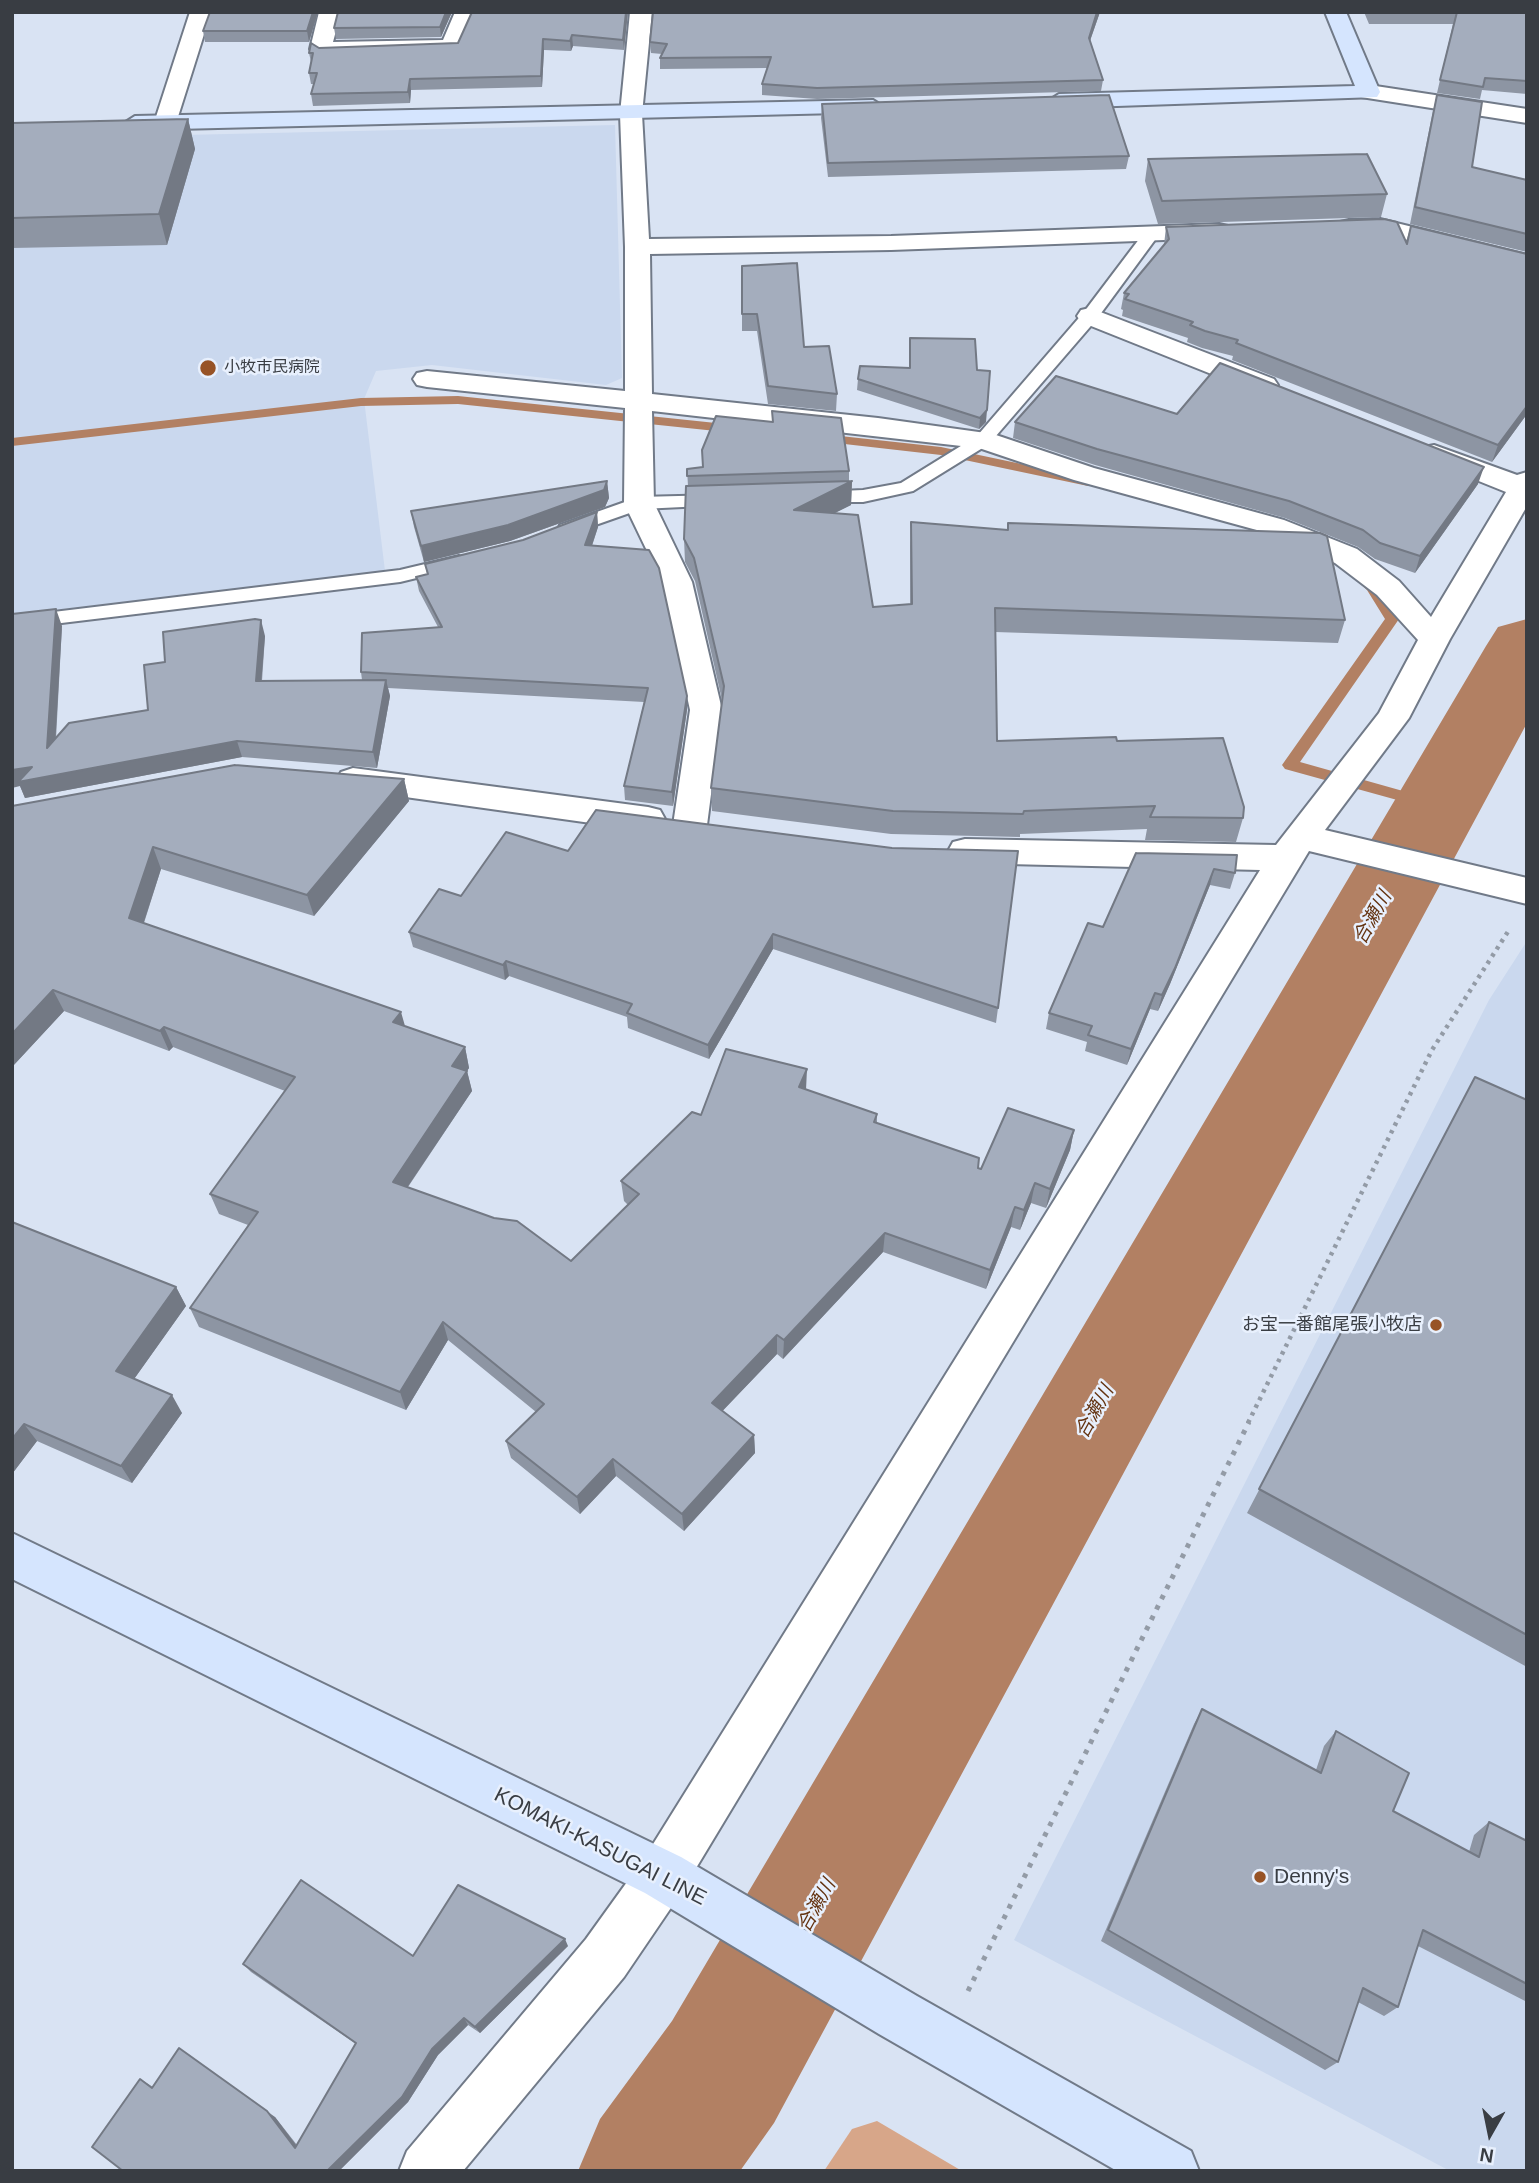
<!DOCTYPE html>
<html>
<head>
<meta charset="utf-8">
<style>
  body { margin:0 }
  #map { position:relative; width:1539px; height:2183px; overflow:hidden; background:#d9e3f3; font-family:Arial,sans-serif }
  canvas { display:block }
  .frame { position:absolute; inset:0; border:14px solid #393d43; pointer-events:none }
  .north { position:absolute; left:1455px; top:2099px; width:70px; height:70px; -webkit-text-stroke:5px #e8f0fd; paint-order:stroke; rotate:189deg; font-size:19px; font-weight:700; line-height:28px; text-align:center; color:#393d43 }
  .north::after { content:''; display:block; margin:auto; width:24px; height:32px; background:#393d43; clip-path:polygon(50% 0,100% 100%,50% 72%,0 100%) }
</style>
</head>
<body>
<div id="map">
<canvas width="1539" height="2183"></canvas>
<div class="frame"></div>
<div class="north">N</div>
</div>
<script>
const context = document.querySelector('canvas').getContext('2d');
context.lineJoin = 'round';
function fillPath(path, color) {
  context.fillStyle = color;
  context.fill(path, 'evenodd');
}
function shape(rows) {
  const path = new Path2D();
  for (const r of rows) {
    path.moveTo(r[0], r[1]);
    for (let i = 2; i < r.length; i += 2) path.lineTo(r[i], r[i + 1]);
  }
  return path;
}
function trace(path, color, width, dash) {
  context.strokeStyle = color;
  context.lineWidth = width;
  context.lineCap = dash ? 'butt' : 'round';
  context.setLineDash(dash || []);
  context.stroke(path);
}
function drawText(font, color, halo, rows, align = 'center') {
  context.font = font + ' Arial,"Noto Sans JP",sans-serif';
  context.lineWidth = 5;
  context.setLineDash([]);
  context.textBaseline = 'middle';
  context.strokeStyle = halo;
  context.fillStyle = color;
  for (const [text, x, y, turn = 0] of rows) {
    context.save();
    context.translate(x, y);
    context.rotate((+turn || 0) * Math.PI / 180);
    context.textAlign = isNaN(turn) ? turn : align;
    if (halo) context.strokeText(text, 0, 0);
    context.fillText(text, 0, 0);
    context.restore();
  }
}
fillPath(shape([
  [615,125,622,378,606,385,432,365,376,371,364,399,385,571,12,615,12,139],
  [1527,941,1527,2171,1450,2171,1014,1940,1489,1000]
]), '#cad8ee');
fillPath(shape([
  [877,2121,962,2171,824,2171,852,2129]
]), '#d7a689');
fillPath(shape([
  [458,396,735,425,741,429,735,433,458,404,361,406,12,446,12,438,361,398,458,396],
  [822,434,941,447,1088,478,1095,482,1088,486,941,455,818,441,816,438,822,434],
  [1362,575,1377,584,1399,619,1300,762,1442,802,1445,806,1442,810,1437,811,1285,769,1282,765,1385,619,1367,590,1355,579,1362,575]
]), '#b28063');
fillPath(shape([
  [1527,619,1527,723,774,2123,740,2171,578,2171,600,2119,672,2021,1486,646,1498,627,1527,619]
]), '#b28063');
const lane = shape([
  [1152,228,1160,233,1096,320,989,444,913,491,863,502,811,502,809,498,818,492,863,490,901,483,977,436,1084,312,1146,230,1152,228],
  [718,495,725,497,727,501,725,505,641,509,567,535,558,529,560,525,639,497,718,495],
  [459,556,469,562,466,566,400,582,12,629,12,617,400,570,459,556]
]);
const street = shape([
  [190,12,211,12,176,123,165,130,157,128,154,123,190,12],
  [319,12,341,12,333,42,443,40,455,12,476,12,459,51,321,56,310,49,319,12],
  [630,12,652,12,642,114,649,239,891,236,1219,224,1228,226,1231,231,1228,236,1219,238,891,250,650,254,652,394,878,418,993,434,1094,468,1284,520,1357,549,1399,581,1431,617,1506,492,1424,459,1420,453,1424,447,1434,445,1517,475,1527,472,1527,506,1450,639,1409,718,1325,830,1527,878,1527,904,1309,851,681,1893,624,1977,463,2171,399,2171,407,2151,586,1939,645,1857,1260,870,965,863,953,860,948,851,953,842,965,839,1276,845,1379,713,1418,640,1377,595,1335,563,1264,532,1074,480,979,448,652,411,654,503,692,582,722,710,707,825,702,834,690,837,678,834,673,825,690,710,662,582,624,503,625,408,427,387,417,385,413,379,417,373,427,371,625,391,625,247,620,114,630,12],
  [1369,85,1527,109,1527,123,1361,97,1358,92,1369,85],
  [1380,219,1527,255,1527,270,1380,233,1349,234,1340,232,1337,227,1340,222,1349,220,1380,219],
  [1090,308,1274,379,1278,385,1274,391,1264,393,1254,391,1081,322,1077,316,1081,310,1090,308],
  [353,768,648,807,660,810,665,819,660,828,648,831,341,788,336,780,341,772,353,768]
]);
const secondary = shape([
  [1325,12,1346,12,1380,92,1377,97,1059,108,1048,101,1059,94,1355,86,1325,12],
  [873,100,884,107,881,112,135,130,124,123,135,116,873,100],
  [12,1533,681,1857,917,1996,1191,2151,1199,2171,1117,2171,879,2034,645,1893,12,1579,12,1533]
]);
trace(lane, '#717a88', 4);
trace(street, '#717a88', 4);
trace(secondary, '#717a88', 4);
trace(shape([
  [1248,1423,1432,1050,1509,930]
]), '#939ba6', 4.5, [3.5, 5]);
trace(shape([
  [968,1991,1249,1422]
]), '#939ba6', 5, [4.5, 7]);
fillPath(lane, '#fff');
fillPath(street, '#fff');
fillPath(secondary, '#d5e5fe');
fillPath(shape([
  [210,12,318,12,309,42,205,42,203,31],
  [338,12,452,12,441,37,336,39,334,28],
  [472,12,628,12,624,50,573,46,571,51,544,50,542,87,411,90,410,103,313,106,311,94,314,84,311,84,309,73,311,62,309,53,319,48,458,43],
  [653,12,1100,12,1090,41,1103,80,1101,91,817,99,762,95,762,84,768,68,660,69,660,58,662,54,651,53,650,42],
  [1364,12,1527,12,1527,94,1482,90,1480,99,1437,93,1453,24,1369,24],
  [1437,95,1472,167,1527,180,1527,252,1410,224,1433,111],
  [822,104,1129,156,1126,169,828,177,821,118],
  [188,119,195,149,167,245,12,248,12,123],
  [1148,159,1387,194,1381,217,1158,224,1145,181],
  [1411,226,1527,254,1527,414,1492,462,1232,360,1233,356,1202,348,1187,342,1188,338,1122,316,1123,310,1121,309,1124,293,1164,245,1166,227,1406,242],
  [742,266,804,347,837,394,836,411,768,404,757,331,742,331],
  [910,338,977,370,986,422,979,429,857,390,858,379,909,368],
  [772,411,849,471,849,482,852,481,851,505,835,513,873,607,910,604,910,546,911,522,1007,530,1008,523,1345,620,1338,643,995,632,997,741,1117,741,1243,818,1236,842,1145,840,1147,829,1020,834,1020,837,891,834,712,811,711,788,722,700,695,581,685,562,684,539,688,486,687,469,702,467,772,422],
  [1177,414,1478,484,1415,573,1375,559,1358,547,1285,518,1095,465,1013,438,1015,422],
  [607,481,609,498,605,507,510,541,424,562,414,527,411,511],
  [597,512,598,527,592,546,687,696,687,710,673,806,625,800,624,786,644,702,388,688,390,696,377,768,242,757,25,798,20,786,62,626,56,739,148,710,165,662,265,636,262,681,362,680,361,672,438,627,419,591,416,577,427,574,425,564,523,540],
  [404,779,409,801,314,916,161,869,144,923,405,1027,465,1047,469,1068,467,1071,472,1091,408,1187,571,1261,628,1205,624,1201,621,1181,701,1115,806,1090,877,1114,877,1123,981,1169,1074,1130,1070,1150,1046,1208,1031,1203,1020,1230,1011,1227,986,1289,883,1252,783,1359,777,1354,722,1411,754,1435,755,1453,684,1531,616,1476,580,1514,511,1458,506,1441,536,1412,448,1340,406,1410,199,1327,190,1308,248,1225,219,1214,210,1194,285,1091,173,1047,169,1051,64,1011,12,1067,12,806],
  [506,832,998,1008,996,1023,773,949,709,1059,628,1028,627,1017,509,976,505,980,413,947,409,932,461,896],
  [1136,853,1235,873,1230,889,1210,885,1170,984,1158,1011,1150,1009,1127,1065,1085,1051,1087,1042,1046,1029,1049,1013,1103,927],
  [1475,1077,1527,1100,1527,1667,1247,1513],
  [12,1222,176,1287,186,1306,134,1379,182,1413,132,1483,37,1441,12,1474],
  [1202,1709,1316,1770,1324,1746,1336,1731,1393,1811,1469,1852,1474,1835,1489,1822,1527,1841,1527,2002,1418,1946,1398,2007,1384,2016,1358,2002,1338,2062,1325,2070,1101,1941,1194,1724],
  [568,1946,480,2033,468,2025,438,2055,408,2102,339,2171,123,2171,140,2079,153,2087,275,2117,297,2145,356,2044,251,1972,243,1964,413,1956]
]), '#8d95a3');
fillPath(shape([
  [313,12,318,12,309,42,307,31],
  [446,12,452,12,441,37,440,27],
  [626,12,628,12,624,50,623,40],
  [1097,12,1100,12,1087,49,1089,38],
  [572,35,573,46,571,51,570,41],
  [543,39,544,50,542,87,541,76],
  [410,79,411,90,410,103,408,92],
  [188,119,195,149,167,245,159,214],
  [1527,406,1527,414,1492,462,1498,445],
  [987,410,986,422,979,429,980,418],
  [1484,467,1478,484,1415,573,1420,556],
  [607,481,609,498,605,507,510,541,424,562,421,546],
  [852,481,851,505,794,533,794,510],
  [597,512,598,527,587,560,585,545],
  [56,609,62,626,54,764,47,748],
  [261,620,265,636,260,697,256,681],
  [386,680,390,696,377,768,373,752],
  [687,696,687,710,673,806,672,792],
  [237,741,242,757,25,798,20,786,12,788,12,770,32,767],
  [404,779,409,801,314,916,307,895],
  [153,847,161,869,138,940,129,918],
  [1214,869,1210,885,1170,984,1158,1011,1162,995],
  [773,934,773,949,709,1059,708,1045],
  [506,961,509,976,505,980,503,965],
  [53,990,64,1011,12,1067,12,1034],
  [1155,993,1150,1009,1127,1065,1131,1049],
  [401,1012,407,1033,393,1022],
  [164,1027,173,1047,169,1051,160,1031],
  [465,1047,469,1068,467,1071,472,1091,398,1201,393,1182,452,1066],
  [807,1069,806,1090,799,1087],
  [1074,1130,1070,1150,1046,1208,1050,1189],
  [1035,1183,1031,1203,1020,1230,1024,1210],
  [1015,1207,1011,1227,986,1289,990,1270],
  [885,1233,883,1252,783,1359,784,1340],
  [176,1287,186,1306,127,1389,116,1371],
  [443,1322,448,1340,406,1410,400,1392],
  [777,1335,777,1354,713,1421,712,1403],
  [172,1395,182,1413,132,1483,121,1466],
  [24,1424,37,1441,12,1474,12,1439],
  [754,1435,755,1453,684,1531,682,1514],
  [613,1459,616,1476,580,1514,577,1497],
  [565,1939,568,1946,480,2033,475,2027],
  [464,2018,468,2025,438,2055,408,2102,339,2171,327,2171,432,2049],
  [189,2055,275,2117,302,2153,295,2148]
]), '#737984');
const building = shape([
  [210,12,313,12,307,31,203,31,210,12],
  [338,12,446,12,440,27,334,28,338,12],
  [472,12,626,12,623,40,572,35,570,41,543,39,541,76,410,79,408,92,311,94,317,73,309,73,313,53,309,53,311,43,319,48,458,43,472,12],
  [653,12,1097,12,1089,38,1103,80,817,88,762,84,771,57,660,58,667,44,650,42,653,12],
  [1457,12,1527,12,1527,81,1485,78,1483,87,1440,80,1457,12],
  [1109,95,1129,156,828,163,822,104,1109,95],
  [1437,95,1482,102,1472,167,1527,180,1527,234,1415,207,1437,95],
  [188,119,159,214,12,218,12,123,188,119],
  [1367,154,1387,194,1162,201,1148,159,1367,154],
  [1384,219,1397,222,1407,244,1411,226,1527,254,1527,406,1498,445,1236,343,1238,340,1205,331,1190,325,1193,322,1125,299,1129,294,1124,293,1169,239,1166,227,1384,219],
  [797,263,804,347,829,346,837,394,768,386,757,314,742,314,742,266,797,263],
  [910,338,975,339,977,370,990,371,987,410,980,418,858,379,860,366,910,368,910,338],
  [1220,363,1484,467,1420,556,1380,543,1363,530,1289,501,1097,449,1015,422,1056,376,1177,414,1220,363],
  [772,411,841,418,849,471,687,476,687,469,703,467,702,450,716,416,773,422,772,411],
  [607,481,604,490,508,525,421,546,411,511,607,481],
  [852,481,794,510,858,515,873,607,912,604,911,522,1008,530,1008,523,1320,533,1327,536,1345,620,995,608,997,741,1116,737,1117,741,1223,738,1244,807,1243,818,1150,817,1155,806,1024,811,1023,814,893,811,711,788,724,686,694,558,684,539,686,486,852,481],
  [597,512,585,545,649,550,659,568,687,696,672,792,624,786,648,688,361,672,362,633,442,627,416,577,428,574,425,564,523,540,597,512],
  [56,609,47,748,69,723,148,710,144,665,165,662,163,632,255,619,261,620,256,681,386,680,373,752,237,741,18,782,32,767,12,770,12,614,56,609],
  [235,765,404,779,307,895,153,847,129,918,401,1012,393,1022,465,1047,452,1066,467,1071,393,1182,494,1218,517,1221,571,1261,639,1194,621,1181,692,1112,701,1115,726,1049,807,1069,799,1087,877,1114,874,1122,979,1158,978,1168,981,1169,1008,1108,1074,1130,1050,1189,1035,1183,1024,1210,1015,1207,990,1270,885,1233,784,1340,777,1335,712,1403,754,1435,682,1514,613,1459,577,1497,506,1441,544,1404,443,1322,400,1392,190,1308,258,1212,210,1194,295,1077,164,1027,160,1031,53,990,12,1034,12,806,235,765],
  [596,810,892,848,1018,851,998,1008,773,934,708,1045,627,1013,632,1004,506,961,503,965,409,932,439,889,461,896,506,832,568,851,596,810],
  [1136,853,1237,855,1235,873,1214,869,1175,968,1162,995,1155,993,1131,1049,1088,1035,1092,1026,1049,1013,1088,923,1103,927,1136,853],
  [1475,1077,1527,1100,1527,1635,1259,1489,1475,1077],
  [12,1222,176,1287,116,1371,172,1395,121,1466,24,1424,12,1439,12,1222],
  [1202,1709,1321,1773,1336,1731,1409,1773,1393,1811,1479,1857,1489,1822,1527,1841,1527,1984,1423,1930,1398,2007,1363,1988,1338,2062,1108,1930,1202,1709],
  [301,1880,413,1956,458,1885,565,1939,475,2027,464,2018,432,2049,402,2097,327,2171,123,2171,92,2147,140,2079,152,2088,179,2048,267,2111,295,2148,356,2043,243,1964,301,1880]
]);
fillPath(building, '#a4adbd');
trace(building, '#737984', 2);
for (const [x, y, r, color] of [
  [208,368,9,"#975326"],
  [1436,1325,7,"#975326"],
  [1260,1877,7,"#975326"]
]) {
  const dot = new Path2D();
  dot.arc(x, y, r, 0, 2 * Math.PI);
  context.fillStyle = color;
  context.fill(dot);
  trace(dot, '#e8f0fd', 2.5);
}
drawText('16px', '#393d43', '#e8f0fd', [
  ["小牧市民病院",224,368]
], 'left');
drawText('18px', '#393d43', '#e8f0fd', [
  ["お宝一番館尾張小牧店",1422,1325]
], 'right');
drawText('italic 19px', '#643311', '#e8f0fd', [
  ["合瀬川",1373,918,-61],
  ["合瀬川",1095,1412,-61],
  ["合瀬川",817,1906,-61]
]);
drawText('21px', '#393d43', '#e8f0fd', [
  ["KOMAKI-KASUGAI LINE",600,1847,27]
]);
drawText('21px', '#393d43', '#e8f0fd', [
  ["Denny's",1274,1877]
], 'left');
</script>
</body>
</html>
